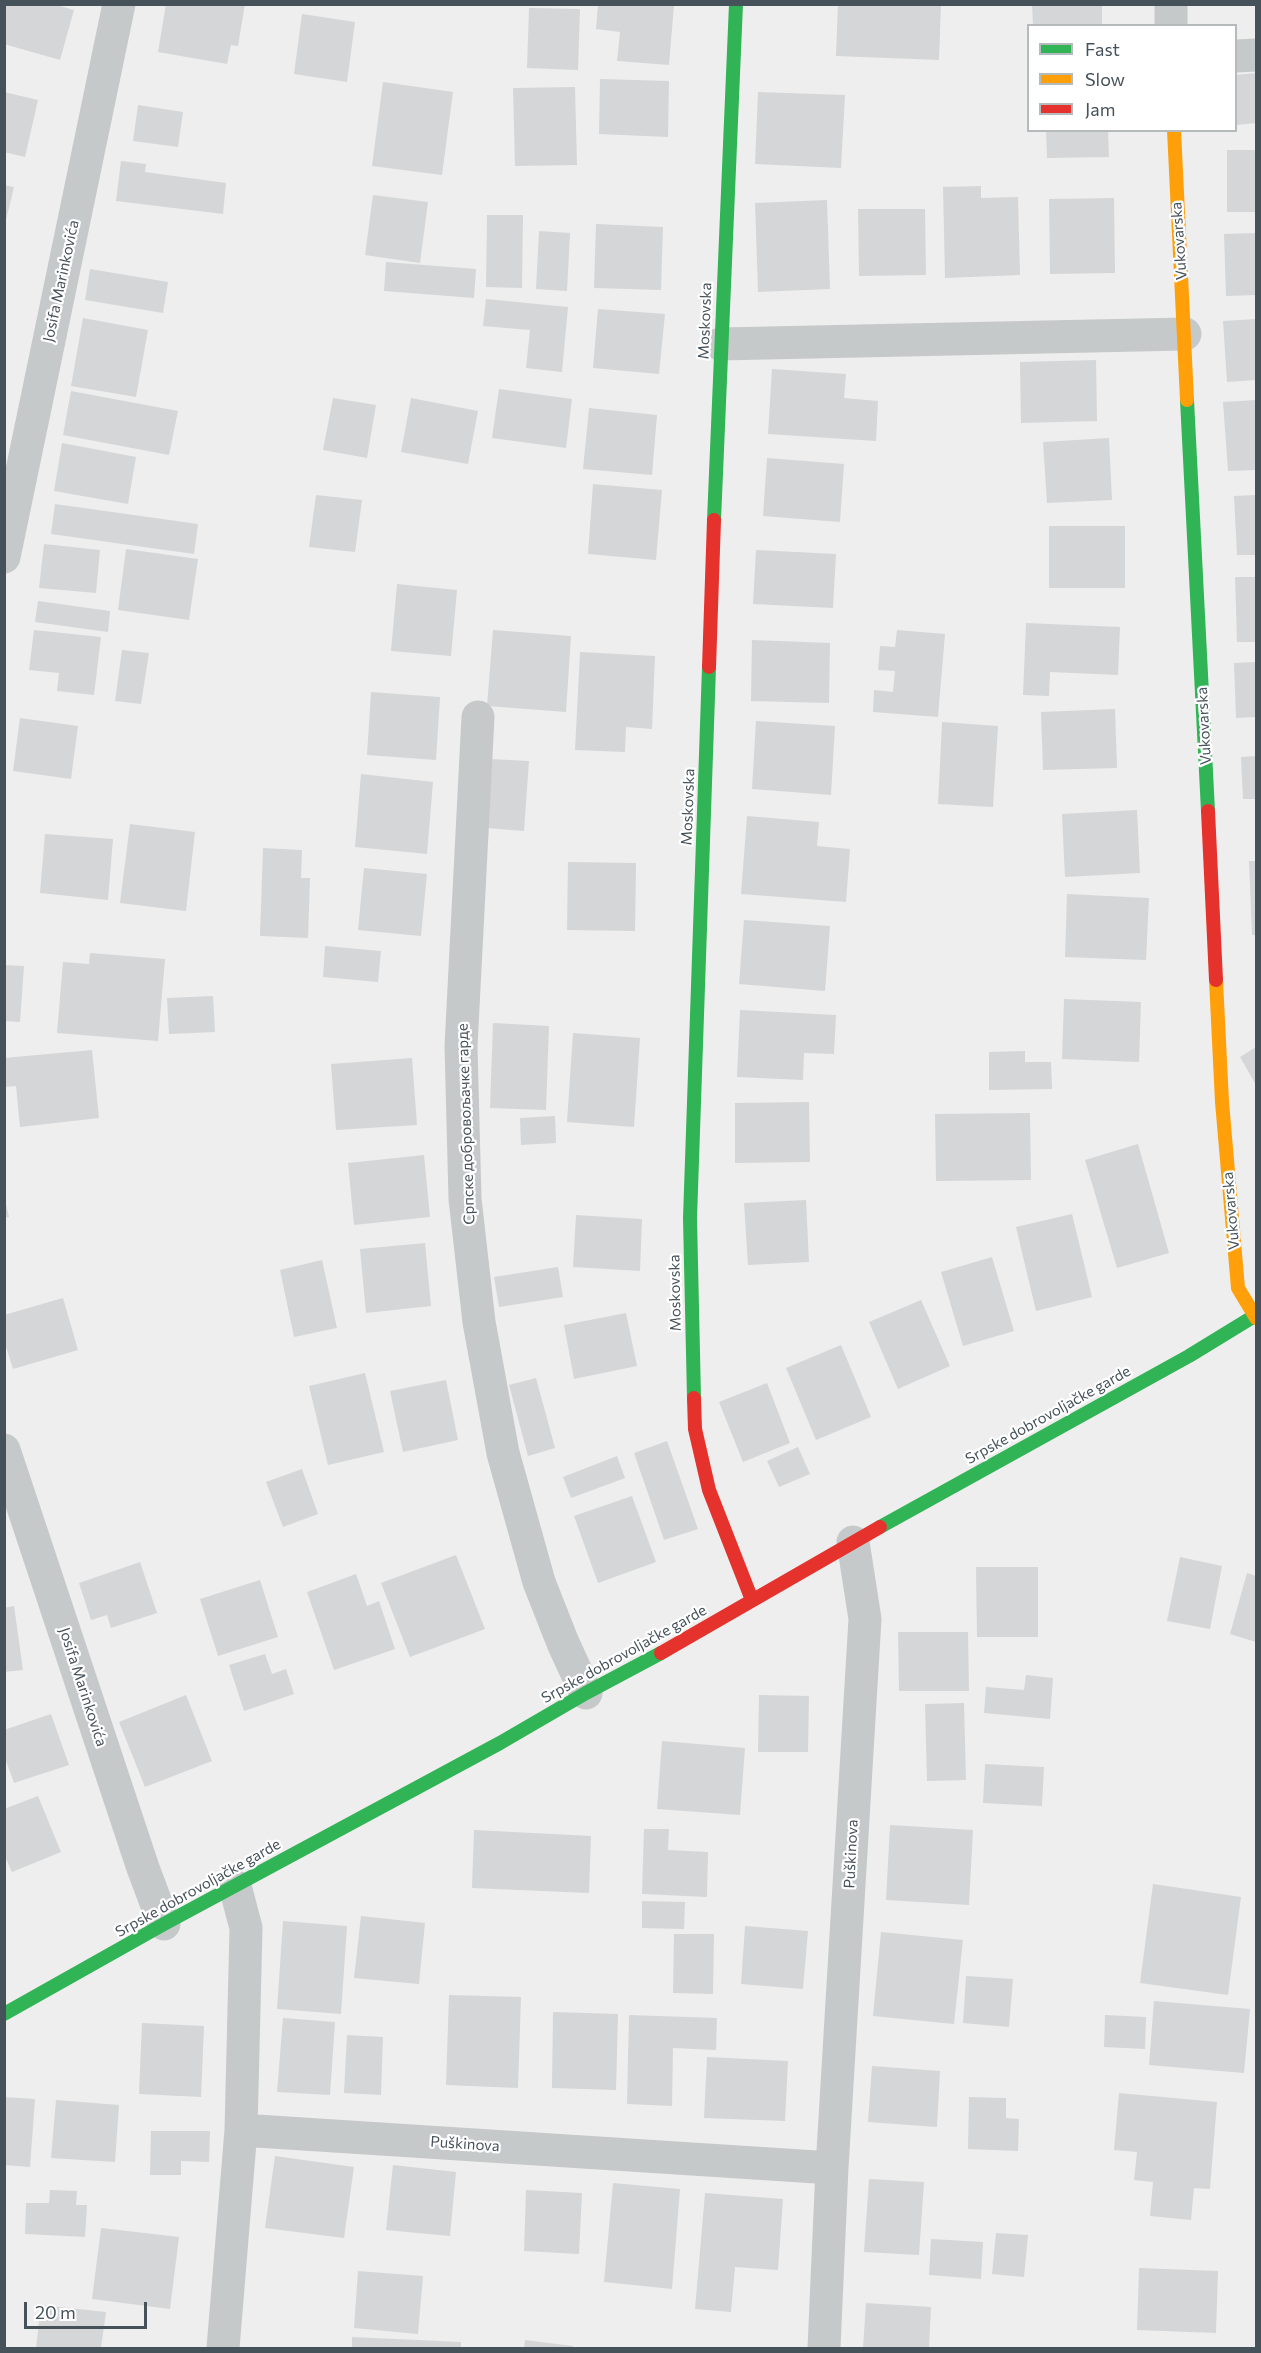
<!DOCTYPE html>
<html>
<head>
<meta charset="utf-8">
<style>
  body { margin:0 }
  #map { position:relative; width:1261px; height:2353px; overflow:hidden; background:#efeeee; font-family:Commissioner,sans-serif }
  canvas { display:block }
  .frame { position:absolute; inset:0; border:6px solid #46525a; pointer-events:none }
  .legend { position:absolute; left:1027px; top:24px; width:210px; height:108px; box-sizing:border-box; background:#fff; border:2px solid #b5babd; margin:0; padding:8px 10px; list-style:none; font-size:18px; color:#46525a }
  .legend li { display:flex; align-items:center; gap:12px; height:30px }
  .legend b { width:30px; border:2px solid #b5babd }
  .scale { position:absolute; left:24px; top:2302px; width:123px; height:27px; box-sizing:border-box; border:3px solid #46525a; border-top:0; padding-left:8px; font-size:18px; line-height:21px; white-space:nowrap; color:#46525a; -webkit-text-stroke:4px #fff; paint-order:stroke }
</style>
</head>
<body>
<div id="map">
<canvas width="1261" height="2353"></canvas>
<div class="frame"></div>
<ul class="legend">
<li><b style="height:8px;background:#30b455"></b>Fast</li>
<li><b style="height:8px;background:#ff9f0a"></b>Slow</li>
<li><b style="height:8px;background:#e5322d"></b>Jam</li>
</ul>
<div class="scale">20 m</div>
</div>
<script>
const context = document.querySelector('canvas').getContext('2d');
context.lineJoin = 'round';
function fillPath(path, color) {
  context.fillStyle = color;
  context.fill(path, 'evenodd');
}
function shape(rows) {
  const path = new Path2D();
  for (const r of rows) {
    path.moveTo(r[0], r[1]);
    for (let i = 2; i < r.length; i += 2) path.lineTo(r[i], r[i + 1]);
  }
  return path;
}
function trace(path, color, width, dash) {
  context.strokeStyle = color;
  context.lineWidth = width;
  context.lineCap = dash ? 'butt' : 'round';
  context.setLineDash(dash || []);
  context.stroke(path);
}
function drawText(font, color, halo, rows, align = 'center') {
  context.font = font + ' Commissioner,sans-serif';
  context.lineWidth = 4.5;
  context.setLineDash([]);
  context.textBaseline = 'middle';
  context.strokeStyle = halo;
  context.fillStyle = color;
  for (const [text, x, y, turn = 0] of rows) {
    context.save();
    context.translate(x, y);
    context.rotate((+turn || 0) * Math.PI / 180);
    context.textAlign = isNaN(turn) ? turn : align;
    if (halo) context.strokeText(text, 0, 0);
    context.fillText(text, 0, 0);
    context.restore();
  }
}
fillPath(shape([
  [4,4,53,4,74,10,60,60,4,44],
  [166,4,245,4,238,46,231,45,227,64,158,52],
  [838,4,941,4,939,60,836,56],
  [1032,4,1102,4,1102,26,1033,26],
  [598,5,674,5,669,65,617,61,620,32,596,29],
  [529,8,580,9,578,70,527,68],
  [302,14,355,22,347,82,294,74],
  [1256,73,1256,123,1236,125,1236,75],
  [600,79,669,81,668,137,599,134],
  [383,82,453,92,442,175,372,166],
  [575,87,577,165,515,166,513,88],
  [4,92,38,100,25,157,4,152],
  [758,92,845,95,841,168,755,164],
  [138,105,183,112,178,147,133,141],
  [1046,130,1108,130,1109,157,1047,158],
  [1227,150,1256,150,1256,212,1227,212],
  [121,161,146,164,145,172,226,183,223,214,116,201],
  [4,185,14,187,5,224,4,224],
  [981,186,981,198,1018,197,1020,275,945,278,943,187],
  [373,195,428,202,420,263,365,255],
  [1114,198,1115,273,1050,274,1049,199],
  [827,200,830,289,758,292,755,203],
  [858,209,925,209,926,275,859,276],
  [487,215,523,215,522,288,486,287],
  [596,224,663,227,661,290,594,288],
  [539,231,570,233,567,291,536,289],
  [1256,233,1256,295,1226,296,1224,234],
  [386,262,476,269,474,298,384,291],
  [90,269,168,282,163,313,85,300],
  [486,299,568,307,562,372,526,368,530,330,483,326],
  [598,309,665,314,659,374,593,368],
  [83,318,148,330,136,397,71,386],
  [1256,319,1256,380,1227,382,1223,321],
  [1096,360,1097,421,1021,423,1020,362],
  [772,369,846,374,844,398,878,401,876,441,768,434],
  [499,389,572,399,566,448,492,438],
  [71,391,178,411,169,455,63,435],
  [333,398,376,405,367,458,323,450],
  [411,398,478,411,468,464,401,452],
  [1256,400,1256,470,1228,471,1223,402],
  [589,408,657,415,652,475,583,469],
  [1109,438,1112,500,1047,503,1043,442],
  [62,443,136,457,128,504,54,491],
  [767,458,844,464,840,522,763,516],
  [593,484,662,490,656,560,588,554],
  [316,495,362,500,355,552,309,547],
  [1256,495,1256,555,1237,555,1234,496],
  [55,504,198,524,194,554,51,534],
  [1049,526,1125,526,1125,588,1049,588],
  [44,544,100,550,96,593,39,588],
  [126,549,198,559,189,620,118,610],
  [756,550,836,554,833,608,753,604],
  [1235,577,1256,577,1256,642,1237,642],
  [397,584,457,590,451,656,391,651],
  [38,601,110,611,108,632,35,622],
  [1026,623,1120,627,1118,675,1050,672,1049,696,1023,695],
  [34,630,101,637,94,695,57,691,59,673,29,670],
  [493,630,571,636,566,712,487,706],
  [897,630,945,634,938,717,873,712,874,690,893,692,895,671,878,670,880,646,895,647],
  [752,640,830,643,829,703,751,701],
  [122,650,149,653,141,704,115,701],
  [580,652,655,656,652,729,626,727,625,752,575,750],
  [1256,662,1256,717,1236,718,1234,663],
  [371,692,440,697,436,760,367,755],
  [1115,709,1117,768,1043,770,1041,712],
  [20,718,78,726,71,779,13,771],
  [756,721,835,726,831,795,752,789],
  [942,722,998,726,993,807,938,804],
  [1256,756,1256,799,1243,799,1241,757],
  [490,759,529,761,524,831,486,828],
  [361,774,433,782,427,854,355,847],
  [1137,810,1140,873,1065,877,1062,814],
  [747,816,819,822,817,846,850,849,846,902,741,894],
  [130,824,195,832,186,911,120,903],
  [45,834,113,839,108,900,40,893],
  [263,848,302,850,301,878,310,878,308,938,260,936],
  [1249,861,1256,861,1256,935,1252,935],
  [568,862,636,863,635,931,567,930],
  [364,868,427,874,421,936,358,930],
  [1067,894,1149,898,1146,960,1065,957],
  [744,920,830,926,825,991,739,984],
  [325,946,381,951,378,982,323,977],
  [90,953,165,959,158,1041,57,1033,63,962,89,964],
  [4,965,24,966,20,1022,4,1021],
  [213,996,215,1032,169,1034,167,998],
  [1064,999,1141,1002,1139,1062,1062,1059],
  [740,1010,836,1015,834,1054,804,1053,803,1080,737,1077],
  [493,1023,549,1026,546,1110,490,1108],
  [573,1033,640,1038,634,1127,567,1122],
  [1256,1047,1256,1085,1240,1057],
  [92,1050,99,1118,20,1127,16,1086,4,1087,4,1058],
  [1025,1051,1025,1062,1051,1062,1052,1089,989,1090,989,1052],
  [412,1058,417,1125,336,1130,331,1064],
  [809,1102,810,1162,735,1163,735,1103],
  [1030,1113,1031,1180,936,1181,935,1114],
  [555,1116,556,1143,521,1145,520,1118],
  [1138,1144,1169,1253,1117,1268,1085,1160],
  [424,1155,430,1217,354,1225,348,1163],
  [4,1196,9,1217,4,1218],
  [806,1200,809,1262,748,1265,744,1203],
  [1072,1214,1092,1297,1036,1311,1016,1227],
  [576,1215,642,1219,640,1271,573,1267],
  [425,1243,431,1306,366,1313,360,1249],
  [992,1257,1014,1331,963,1346,941,1272],
  [322,1260,337,1328,294,1337,280,1270],
  [558,1267,563,1297,499,1307,494,1277],
  [63,1298,78,1350,13,1369,4,1340,4,1315],
  [921,1300,950,1366,898,1389,869,1322],
  [626,1313,637,1366,574,1379,564,1325],
  [841,1345,871,1417,816,1440,786,1368],
  [365,1373,384,1452,328,1465,309,1386],
  [536,1378,555,1448,528,1456,509,1385],
  [446,1380,458,1440,403,1452,390,1391],
  [767,1383,790,1443,743,1462,719,1402],
  [667,1441,698,1529,664,1540,634,1453],
  [798,1447,810,1474,779,1487,767,1461],
  [617,1456,625,1478,571,1498,563,1477],
  [302,1469,318,1514,283,1527,266,1482],
  [632,1496,656,1562,598,1583,574,1516],
  [456,1555,485,1629,410,1657,381,1583],
  [1180,1557,1222,1566,1210,1629,1167,1621],
  [140,1562,157,1613,111,1628,107,1615,91,1620,79,1583],
  [976,1567,1038,1567,1038,1637,977,1637],
  [1247,1573,1256,1576,1256,1642,1230,1634],
  [356,1574,367,1606,379,1601,395,1649,334,1670,307,1592],
  [260,1580,278,1637,218,1656,200,1599],
  [14,1606,23,1670,4,1672,4,1608],
  [898,1632,968,1632,969,1691,899,1691],
  [265,1654,272,1674,286,1669,294,1694,244,1711,229,1665],
  [1026,1675,1053,1678,1050,1719,984,1713,986,1687,1024,1690],
  [186,1695,212,1761,145,1787,119,1722],
  [759,1695,809,1696,808,1752,758,1752],
  [964,1703,966,1780,927,1781,925,1704],
  [51,1714,69,1765,14,1783,4,1755,4,1730],
  [662,1741,745,1748,740,1815,657,1809],
  [985,1764,1044,1767,1042,1806,983,1803],
  [38,1796,61,1852,12,1872,4,1854,4,1809],
  [890,1825,973,1830,969,1905,886,1900],
  [644,1829,669,1829,668,1850,708,1852,707,1897,642,1894],
  [474,1830,591,1836,589,1893,472,1888],
  [1153,1884,1241,1897,1228,1995,1140,1983],
  [642,1901,685,1902,684,1929,642,1928],
  [361,1916,425,1923,419,1984,354,1978],
  [283,1921,347,1926,341,2014,277,2009],
  [745,1926,808,1931,803,1989,741,1984],
  [881,1932,963,1940,954,2024,873,2016],
  [674,1934,714,1934,713,1994,673,1993],
  [966,1976,1013,1979,1009,2027,963,2023],
  [449,1995,521,1997,518,2088,446,2085],
  [1154,2001,1250,2009,1244,2073,1149,2065],
  [553,2012,618,2014,616,2090,552,2088],
  [629,2015,717,2018,716,2050,673,2048,672,2106,627,2104],
  [1105,2015,1146,2017,1145,2049,1104,2047],
  [283,2018,335,2022,330,2095,277,2092],
  [142,2023,204,2026,201,2097,139,2094],
  [347,2035,383,2037,381,2095,344,2093],
  [707,2057,788,2061,785,2121,704,2118],
  [872,2066,940,2071,937,2127,868,2122],
  [1119,2093,1217,2102,1210,2189,1194,2188,1191,2220,1150,2216,1153,2182,1134,2180,1137,2152,1114,2150],
  [4,2097,35,2099,30,2167,4,2165],
  [969,2097,1006,2098,1006,2118,1019,2119,1018,2151,968,2149],
  [56,2100,119,2105,115,2162,51,2158],
  [151,2131,210,2131,209,2162,181,2161,181,2175,150,2175],
  [275,2156,354,2167,344,2238,265,2228],
  [393,2165,456,2172,450,2236,386,2230],
  [869,2179,924,2182,919,2255,864,2252],
  [613,2183,680,2189,672,2289,604,2282],
  [50,2190,77,2191,76,2205,87,2205,85,2237,25,2234,26,2203,49,2203],
  [526,2190,582,2193,579,2254,524,2251],
  [705,2193,783,2199,778,2270,735,2267,731,2312,695,2309],
  [101,2228,179,2237,170,2309,92,2299],
  [996,2233,1028,2235,1024,2277,992,2274],
  [931,2239,983,2242,981,2279,929,2275],
  [1139,2268,1218,2271,1216,2333,1137,2330],
  [358,2271,423,2276,418,2334,354,2328],
  [866,2303,931,2307,929,2348,863,2348],
  [41,2305,106,2312,101,2348,36,2348],
  [352,2337,461,2342,461,2348,352,2348],
  [525,2340,573,2346,573,2348,524,2348]
]), '#d5d6d7');
trace(shape([
  [1171,4,1171,26],
  [1236,56,1256,55],
  [720,344,1185,334],
  [4,557,119,4],
  [478,717,461,1046,465,1199,479,1322,503,1453,539,1582,563,1643,586,1693],
  [4,1450,143,1868,164,1924],
  [241,2130,832,2168],
  [223,2348,241,2130,246,1928,235,1886],
  [824,2348,832,2168,865,1619,853,1542]
]), '#c6c9ca', 33);
trace(shape([
  [1187,400,1208,811],
  [714,520,736,4],
  [694,1398,690,1218,709,667],
  [880,1527,1189,1356,1256,1315],
  [4,2014,164,1924,500,1743,586,1693,661,1653]
]), '#30b455', 14);
trace(shape([
  [1174,130,1187,400],
  [1216,980,1222,1102,1238,1288,1256,1318]
]), '#ff9f0a', 14);
trace(shape([
  [709,667,714,520],
  [1208,811,1216,980],
  [694,1398,695,1429,709,1490,752,1600],
  [661,1653,880,1527]
]), '#e5322d', 14);
drawText('15px', '#46525a', '#fff', [
  ["Vukovarska",1179,241,-94],
  ["Josifa Marinkovića",61,281,-78],
  ["Moskovska",705,321,-88],
  ["Vukovarska",1204,726,-93],
  ["Moskovska",688,807,-88],
  ["Српске добровољачке гарде",466,1124,-92],
  ["Vukovarska",1231,1211,-95],
  ["Moskovska",675,1293,-91],
  ["Srpske dobrovoljačke garde",1048,1415,-29],
  ["Srpske dobrovoljačke garde",624,1654,-29],
  ["Josifa Marinkovića",83,1687,72],
  ["Puškinova",851,1854,-87],
  ["Srpske dobrovoljačke garde",198,1888,-29],
  ["Puškinova",465,2144,4]
]);
</script>
</body>
</html>
